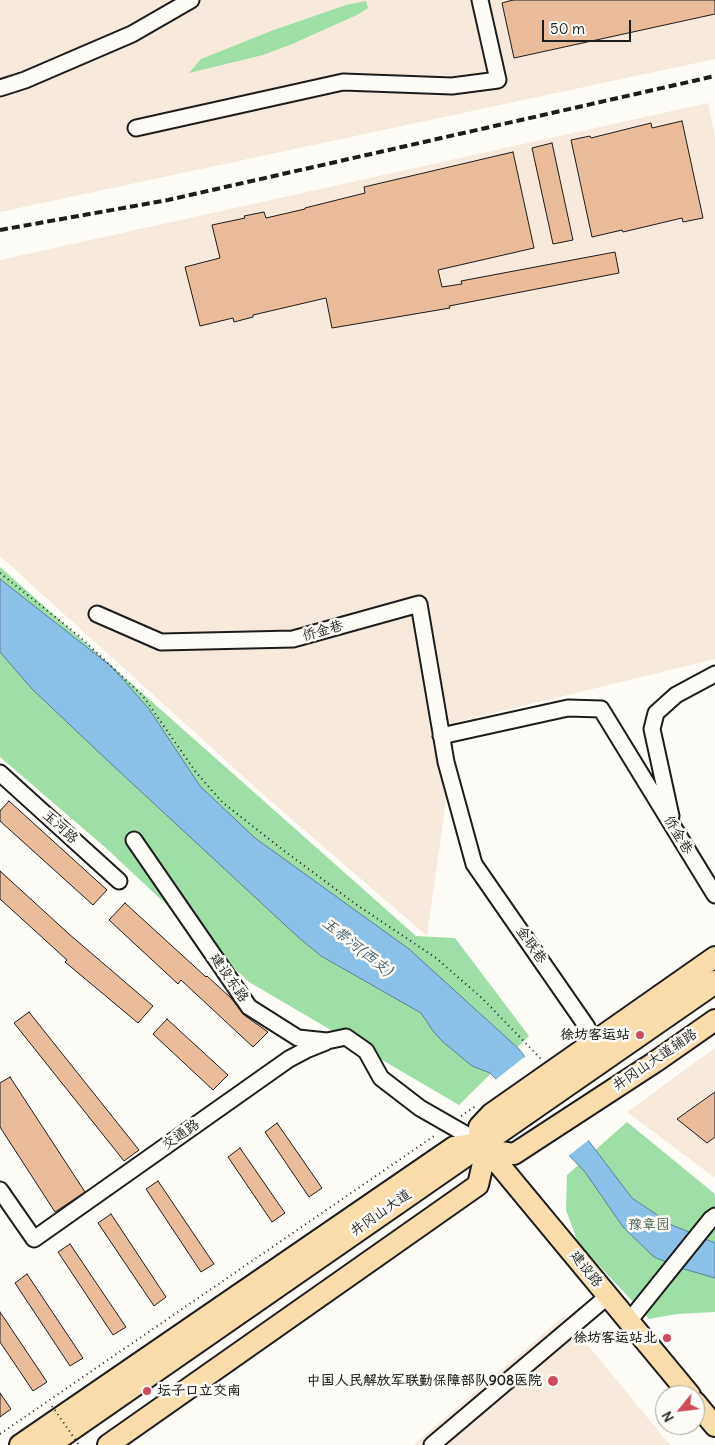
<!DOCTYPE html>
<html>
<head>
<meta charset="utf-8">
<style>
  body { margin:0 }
  #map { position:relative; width:715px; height:1445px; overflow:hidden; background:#fdfcf7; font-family:Delius,sans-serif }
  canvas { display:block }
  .north { position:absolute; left:655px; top:1385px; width:50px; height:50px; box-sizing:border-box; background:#fdfcf7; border:1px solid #a3a29f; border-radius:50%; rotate:241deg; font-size:14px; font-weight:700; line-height:20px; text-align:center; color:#1c1c1c }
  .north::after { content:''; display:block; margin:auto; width:18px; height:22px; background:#d1495b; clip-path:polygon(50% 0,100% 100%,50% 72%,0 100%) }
  .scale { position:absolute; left:542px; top:20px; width:89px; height:22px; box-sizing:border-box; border:2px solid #1c1c1c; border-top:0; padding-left:6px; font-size:15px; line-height:18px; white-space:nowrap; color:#1c1c1c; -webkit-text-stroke:4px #fdfcf7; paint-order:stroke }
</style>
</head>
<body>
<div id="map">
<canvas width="715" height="1445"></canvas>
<div class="north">N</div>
<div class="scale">50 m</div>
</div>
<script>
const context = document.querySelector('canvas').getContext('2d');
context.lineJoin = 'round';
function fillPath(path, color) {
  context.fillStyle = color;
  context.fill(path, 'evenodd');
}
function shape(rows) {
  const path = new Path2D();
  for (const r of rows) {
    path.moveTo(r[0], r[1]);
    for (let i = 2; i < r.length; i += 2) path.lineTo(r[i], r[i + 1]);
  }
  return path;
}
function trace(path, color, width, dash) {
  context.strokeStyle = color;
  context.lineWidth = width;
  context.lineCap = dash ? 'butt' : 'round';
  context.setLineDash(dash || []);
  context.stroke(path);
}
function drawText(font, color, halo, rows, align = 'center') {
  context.font = font + ' Delius,"LXGW WenKai TC",sans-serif';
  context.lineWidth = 5;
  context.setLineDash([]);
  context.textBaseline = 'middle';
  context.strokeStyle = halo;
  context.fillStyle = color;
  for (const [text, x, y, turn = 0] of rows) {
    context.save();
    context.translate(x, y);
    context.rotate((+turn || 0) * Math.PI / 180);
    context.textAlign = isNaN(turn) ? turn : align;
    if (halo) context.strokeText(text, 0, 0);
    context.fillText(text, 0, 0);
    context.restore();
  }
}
fillPath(shape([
  [0,0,715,0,715,59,0,212],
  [708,103,715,135,715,659,457,722,427,936,266,797,0,556,0,260],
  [715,1048,715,1178,627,1112],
  [564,1316,670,1445,413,1445]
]), '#f7e9db');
fillPath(shape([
  [366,1,368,8,357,15,292,44,263,55,189,73,201,59,271,31,346,5],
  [0,567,416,936,455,938,529,1036,459,1105,249,982,107,849,0,757],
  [627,1122,715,1194,715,1312,677,1314,649,1319,578,1243,566,1210,567,1175]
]), '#9edfa8');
const water = shape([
  [0,579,112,667,149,709,200,786,255,838,409,949,519,1049,632,1198,672,1225,715,1243,715,1278,684,1269,654,1257,623,1227,585,1172,490,1073,472,1066,443,1042,433,1031,421,1013,321,956,298,937,108,761,32,689,0,652,0,579]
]);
fillPath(water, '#8ac1e8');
trace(water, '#5e7f96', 1);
fillPath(shape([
  [527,1055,590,1139,567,1157,494,1081]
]), '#fdfcf7');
const building = shape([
  [513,0,715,0,715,14,514,58,502,3,513,0],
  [682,121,703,218,683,222,682,218,623,232,622,230,592,237,571,140,590,136,591,138,651,123,652,128,682,121],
  [552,143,573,240,553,244,532,148,552,143],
  [513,152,534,248,438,270,442,287,462,284,461,281,615,252,619,273,449,306,450,308,332,328,326,298,253,315,253,317,234,322,233,318,200,326,185,267,220,258,212,225,245,218,244,216,264,212,266,218,305,209,305,208,365,193,364,187,513,152],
  [9,801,107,890,93,905,0,821,0,811,9,801],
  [0,871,69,934,153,1006,138,1023,65,962,67,960,0,899,0,871],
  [125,903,206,977,207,976,231,998,244,1015,268,1032,253,1047,181,980,178,984,109,920,125,903],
  [29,1012,139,1150,124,1161,14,1023,29,1012],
  [167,1019,228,1075,213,1090,153,1034,167,1019],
  [10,1077,85,1192,55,1212,0,1127,0,1083,10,1077],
  [715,1092,715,1137,707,1143,677,1119,715,1092],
  [277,1123,322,1188,309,1197,265,1132,277,1123],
  [240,1148,285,1213,272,1222,228,1157,240,1148],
  [158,1181,214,1264,201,1272,146,1189,158,1181],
  [111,1214,166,1297,154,1306,98,1223,111,1214],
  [70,1244,126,1327,113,1335,58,1252,70,1244],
  [27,1274,83,1358,70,1366,15,1283,27,1274],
  [0,1312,47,1382,33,1391,0,1342,0,1312],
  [0,1393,11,1409,0,1417,0,1393]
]);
fillPath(building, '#eabc9a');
trace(building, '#1c1c1c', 1);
const minor = shape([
  [0,88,25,80,132,34,191,0],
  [136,128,343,82,452,86,498,80,480,0],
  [97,614,161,642,293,639,419,604,446,762,474,864,587,1027],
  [441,736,568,708,601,709,715,895],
  [0,773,119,881],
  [671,816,652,729,656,713,676,695,715,674],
  [134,840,249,1007,298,1038,327,1041,346,1037,366,1051,381,1078,420,1108,481,1143],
  [0,1190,34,1239,289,1059,306,1050,326,1042],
  [629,1321,711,1219,715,1216],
  [432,1445,608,1296]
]);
const major = shape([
  [481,1143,479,1127,491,1114,715,957],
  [482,1144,690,1395],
  [695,1402,715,1426],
  [20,1445,454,1147,481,1143],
  [108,1445,478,1185,486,1150,514,1154,655,1062,715,1020]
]);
const highway = shape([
  [48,1445,715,982]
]);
trace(minor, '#1c1c1c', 19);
trace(major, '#1c1c1c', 24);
trace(highway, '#1c1c1c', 26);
trace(shape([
  [0,573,79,636,143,696,195,771,222,802,283,850,357,905,436,958,483,999,541,1059],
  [461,1116,476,1106],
  [0,1434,437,1134]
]), '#1c1c1c', 2, [1, 4]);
trace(minor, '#fdfcf7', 15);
trace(major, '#faddab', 20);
trace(highway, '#faddab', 22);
trace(shape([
  [0,230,168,200,715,76]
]), '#1c1c1c', 4, [8, 4]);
trace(shape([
  [52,1406,79,1445]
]), '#1c1c1c', 2, [1, 4]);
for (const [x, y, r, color] of [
  [640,1035,5,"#d1495b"],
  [667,1338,5,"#d1495b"],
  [553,1381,6,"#d1495b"],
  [147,1391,5,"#d1495b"]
]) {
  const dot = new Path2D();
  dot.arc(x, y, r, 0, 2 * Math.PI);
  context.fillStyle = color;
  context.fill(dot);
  trace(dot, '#fdfcf7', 2);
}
drawText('14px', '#1c1c1c', '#fdfcf7', [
  ["侨金巷",323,631,-16],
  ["玉河路",60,827,42],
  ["侨金巷",678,835,59],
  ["金联巷",531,945,55],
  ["建设东路",229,978,55],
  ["井冈山大道辅路",655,1060,-34],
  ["交通路",181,1135,-35],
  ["井冈山大道",381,1213,-35],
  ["建设路",586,1269,51]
]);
drawText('bold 14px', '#1c1c1c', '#fdfcf7', [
  ["徐坊客运站",630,1035],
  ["徐坊客运站北",657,1338],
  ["中国人民解放军联勤保障部队908医院",542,1381],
  ["坛子口立交南",157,1391,"left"]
], 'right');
drawText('14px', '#4a604d', '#fdfcf7', [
  ["豫章园",649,1225]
]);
drawText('italic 15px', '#485e6e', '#fdfcf7', [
  ["玉带河(西支)",357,947,38]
]);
</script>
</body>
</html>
